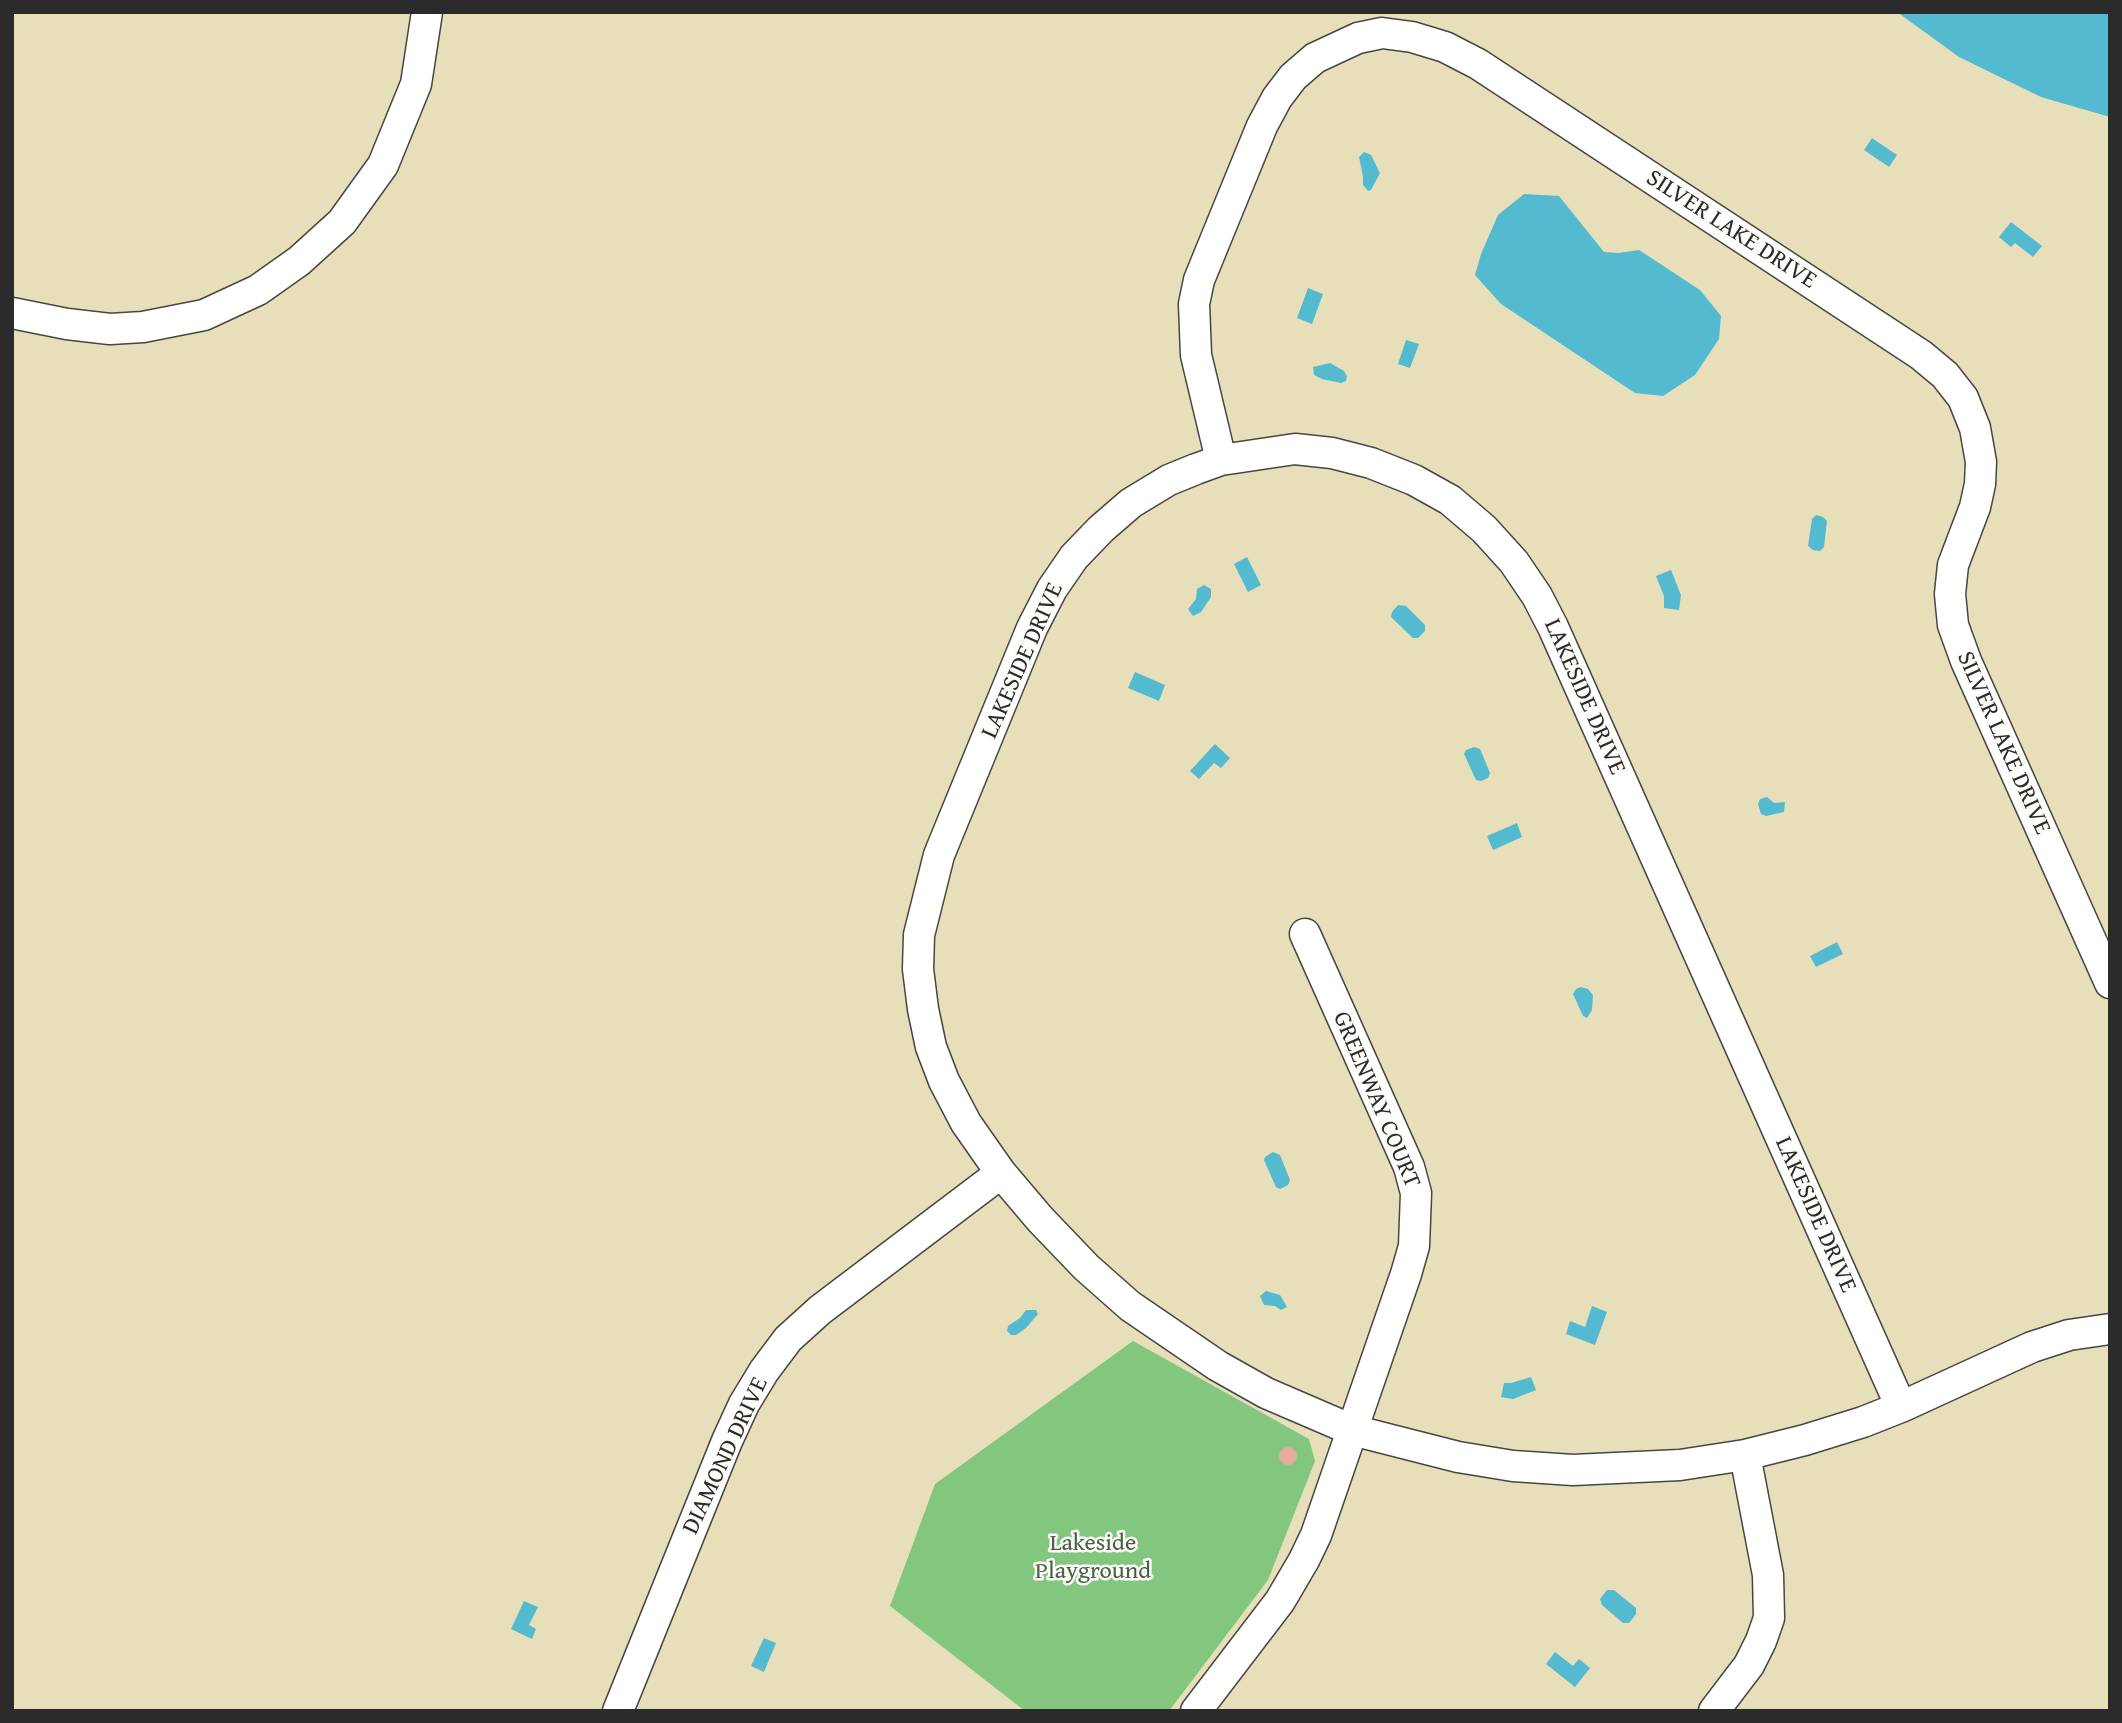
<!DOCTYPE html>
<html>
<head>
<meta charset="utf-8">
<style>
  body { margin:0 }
  #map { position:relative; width:2122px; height:1723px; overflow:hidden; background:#e7dfba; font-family:"Gentium Book Plus",serif }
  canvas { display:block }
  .frame { position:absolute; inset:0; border:14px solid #2b2b2b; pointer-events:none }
</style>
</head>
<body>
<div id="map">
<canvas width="2122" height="1723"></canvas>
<div class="frame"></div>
</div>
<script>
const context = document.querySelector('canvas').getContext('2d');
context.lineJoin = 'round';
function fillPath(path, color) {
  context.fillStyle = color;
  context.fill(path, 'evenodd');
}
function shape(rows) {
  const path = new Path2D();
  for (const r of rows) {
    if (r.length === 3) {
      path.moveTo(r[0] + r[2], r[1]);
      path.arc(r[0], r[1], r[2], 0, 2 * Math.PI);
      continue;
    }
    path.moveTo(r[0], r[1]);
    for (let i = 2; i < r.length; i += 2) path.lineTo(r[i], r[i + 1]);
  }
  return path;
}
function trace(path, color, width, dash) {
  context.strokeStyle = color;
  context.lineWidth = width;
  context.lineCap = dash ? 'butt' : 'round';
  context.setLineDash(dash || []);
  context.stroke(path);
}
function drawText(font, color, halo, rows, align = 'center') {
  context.font = font + ' "Gentium Book Plus",serif';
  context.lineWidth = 5;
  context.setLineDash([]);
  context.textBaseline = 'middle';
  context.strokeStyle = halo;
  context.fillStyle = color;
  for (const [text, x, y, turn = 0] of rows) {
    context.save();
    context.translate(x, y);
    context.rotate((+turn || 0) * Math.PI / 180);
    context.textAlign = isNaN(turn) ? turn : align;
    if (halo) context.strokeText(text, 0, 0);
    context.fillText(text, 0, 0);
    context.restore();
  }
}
fillPath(shape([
  [1133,1341,1309,1439,1315,1461,1268,1580,1169,1711,1025,1711,890,1606,935,1484]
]), '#82c680');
fillPath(shape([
  [1897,12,2110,12,2110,117,2041,97,1959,57],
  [1872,138,1897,155,1889,167,1864,150],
  [1364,152,1371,155,1380,173,1371,190,1368,191,1363,185,1363,177,1359,157],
  [1524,194,1559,196,1604,252,1618,253,1639,250,1700,290,1721,316,1719,339,1695,375,1663,396,1635,393,1501,304,1475,275,1481,254,1498,215],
  [2011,222,2042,246,2033,257,2015,243,2011,247,1999,237],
  [1308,288,1323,294,1312,324,1297,318],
  [1406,340,1419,344,1410,368,1398,364],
  [1330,363,1344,371,1347,376,1346,381,1341,383,1322,379,1314,375,1313,367],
  [1816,515,1823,517,1827,521,1824,547,1820,551,1813,550,1808,546,1812,519],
  [1247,557,1261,585,1248,592,1234,564],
  [1671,570,1681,595,1679,610,1664,608,1664,596,1656,576],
  [1204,585,1211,589,1211,597,1201,612,1193,616,1188,609,1196,599,1197,589],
  [1398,605,1406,606,1425,625,1425,631,1418,638,1413,638,1391,617,1392,612],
  [1135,672,1165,685,1159,701,1128,688],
  [1215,744,1230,758,1221,768,1214,763,1199,779,1190,771],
  [1474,747,1480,749,1490,773,1488,778,1481,781,1476,780,1464,754,1466,750],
  [1767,797,1774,803,1785,802,1784,812,1766,816,1761,814,1758,804,1760,799],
  [1517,823,1522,837,1493,850,1487,836],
  [1837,942,1843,954,1816,967,1810,956],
  [1581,987,1588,989,1593,995,1592,1010,1587,1018,1583,1016,1573,994,1576,989],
  [1273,1152,1280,1155,1290,1180,1288,1185,1280,1189,1276,1187,1264,1160,1265,1157],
  [1266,1291,1280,1295,1287,1307,1281,1310,1275,1306,1264,1305,1260,1296],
  [1592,1306,1607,1312,1595,1345,1566,1334,1570,1321,1585,1327],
  [1026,1310,1036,1310,1038,1314,1026,1328,1016,1335,1011,1335,1007,1331,1008,1326,1020,1318],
  [1531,1377,1536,1390,1513,1399,1501,1397,1504,1383,1511,1383],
  [1607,1590,1614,1590,1636,1608,1636,1614,1629,1623,1623,1623,1602,1605,1600,1599],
  [524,1601,538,1607,529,1625,536,1629,532,1639,511,1629],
  [764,1638,776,1643,764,1672,751,1666],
  [1555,1652,1573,1666,1579,1659,1590,1668,1575,1687,1546,1664]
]), '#53bad0');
fillPath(shape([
  [1288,1456,9]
]), '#e4ad9e');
const minor = shape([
  [12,313,67,324,110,329,143,327,204,315,258,290,299,261,342,222,383,165,416,84,427,12],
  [1221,460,1196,355,1194,304,1199,280,1262,126,1277,98,1293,77,1315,58,1358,38,1382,33,1412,37,1445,47,1478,64,1921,355,1945,375,1963,398,1975,428,1981,462,1980,484,1975,507,1953,565,1950,594,1953,625,1966,661,2110,983],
  [1901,1407,1553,627,1537,596,1514,562,1484,529,1450,500,1414,480,1371,463,1332,453,1295,449,1221,460,1196,469,1169,480,1131,503,1101,529,1074,557,1052,589,1032,628,939,855,919,935,918,969,923,1009,931,1047,944,1081,966,1123,1001,1173,1040,1219,1086,1267,1130,1306,1218,1366,1266,1393,1352,1430,1458,1457,1513,1466,1573,1470,1680,1465,1745,1455,1805,1440,1863,1422,1901,1407,2032,1347,2069,1335,2110,1329],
  [618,1711,727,1441,744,1404,764,1371,788,1339,820,1310,1001,1173],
  [1196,1711,1280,1601,1304,1560,1316,1535,1406,1274,1414,1246,1416,1193,1409,1167,1305,934],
  [1714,1711,1749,1665,1761,1641,1769,1618,1768,1575,1745,1455]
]);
trace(minor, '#474640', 33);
trace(minor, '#fff', 30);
drawText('24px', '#2b2b2b', '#fdfcf7', [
  ["SILVER LAKE DRIVE",1731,230,33],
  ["LAKESIDE DRIVE",1023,661,-66],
  ["LAKESIDE DRIVE",1584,697,66],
  ["SILVER LAKE DRIVE",2003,743,66],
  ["GREENWAY COURT",1376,1100,67],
  ["LAKESIDE DRIVE",1815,1215,66],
  ["DIAMOND DRIVE",726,1456,-65]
]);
drawText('24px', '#496149', '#fdfcf7', [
  ["Lakeside",1093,1544],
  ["Playground",1093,1572]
]);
</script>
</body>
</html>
